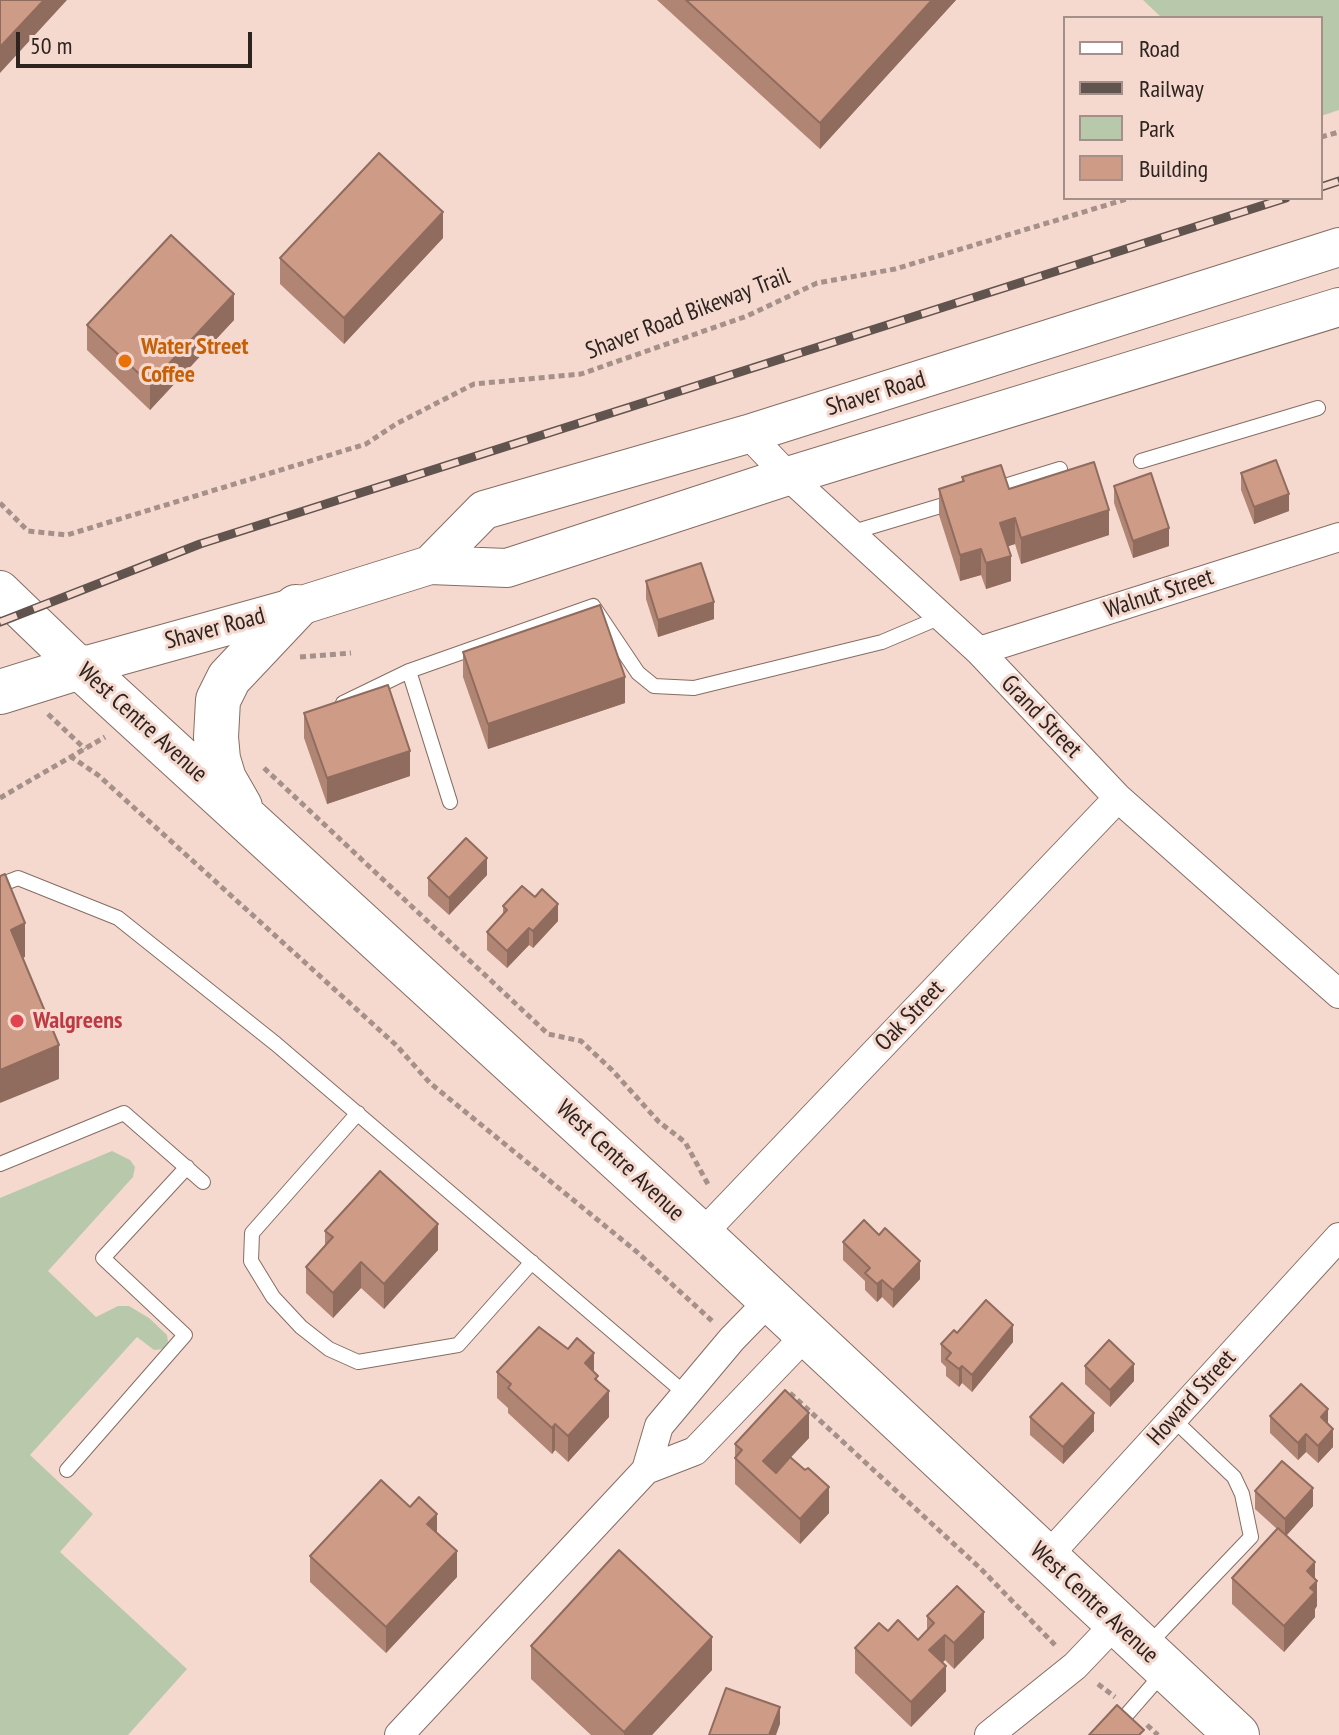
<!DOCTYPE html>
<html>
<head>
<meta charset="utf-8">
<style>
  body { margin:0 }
  #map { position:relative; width:1339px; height:1735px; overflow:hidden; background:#f5d9cf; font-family:"PT Sans Narrow",sans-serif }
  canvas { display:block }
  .legend { position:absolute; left:1063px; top:16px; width:260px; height:184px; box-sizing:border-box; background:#f5d9cf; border:2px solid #a59089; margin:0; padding:10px 14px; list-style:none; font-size:24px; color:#2d231f }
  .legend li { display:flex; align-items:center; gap:16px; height:40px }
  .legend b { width:40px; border:2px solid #a59089 }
  .scale { position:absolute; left:16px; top:32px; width:236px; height:36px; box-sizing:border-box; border:4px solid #2d231f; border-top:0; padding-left:10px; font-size:24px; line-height:28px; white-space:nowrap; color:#2d231f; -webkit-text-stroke:6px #f5d9cf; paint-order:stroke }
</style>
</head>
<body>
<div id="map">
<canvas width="1339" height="1735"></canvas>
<ul class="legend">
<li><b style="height:10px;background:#fff"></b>Road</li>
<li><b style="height:10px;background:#61534d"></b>Railway</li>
<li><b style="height:22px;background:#b7c9aa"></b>Park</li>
<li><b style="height:22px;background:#ce9b87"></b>Building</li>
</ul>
<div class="scale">50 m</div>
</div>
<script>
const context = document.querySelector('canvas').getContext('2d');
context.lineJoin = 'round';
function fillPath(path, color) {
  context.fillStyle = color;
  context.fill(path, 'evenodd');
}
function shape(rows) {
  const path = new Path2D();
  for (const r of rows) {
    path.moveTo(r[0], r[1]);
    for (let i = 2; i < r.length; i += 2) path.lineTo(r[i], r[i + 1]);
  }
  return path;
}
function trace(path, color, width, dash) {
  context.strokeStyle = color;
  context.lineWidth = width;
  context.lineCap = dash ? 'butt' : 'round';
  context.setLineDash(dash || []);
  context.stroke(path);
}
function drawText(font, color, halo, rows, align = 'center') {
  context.font = font + ' "PT Sans Narrow",sans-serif';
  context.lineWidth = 6;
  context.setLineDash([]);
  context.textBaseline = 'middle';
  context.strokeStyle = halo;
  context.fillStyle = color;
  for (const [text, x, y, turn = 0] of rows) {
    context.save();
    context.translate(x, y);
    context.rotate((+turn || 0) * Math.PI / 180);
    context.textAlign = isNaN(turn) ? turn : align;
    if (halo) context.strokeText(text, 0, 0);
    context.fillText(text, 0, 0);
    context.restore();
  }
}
fillPath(shape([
  [1143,0,1339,0,1339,110,1321,116,1321,18,1162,18],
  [112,1151,130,1160,135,1167,133,1177,48,1271,96,1317,118,1306,129,1306,149,1318,167,1335,168,1342,163,1349,154,1350,137,1337,30,1455,93,1514,60,1552,187,1669,128,1735,0,1735,0,1198]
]), '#b7c9aa');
const service = shape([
  [1141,461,1318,408],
  [992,490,1060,469],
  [850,533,957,501],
  [409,671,450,802],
  [343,703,409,671,593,606,638,673,654,686,694,688,882,642,941,617],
  [0,885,18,878,118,918,276,1044,687,1395],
  [358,1113,252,1233,251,1261,273,1297,301,1327,329,1349,358,1362,458,1345,532,1262],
  [0,1164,124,1113,203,1182],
  [67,1470,185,1335,103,1258,187,1167],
  [1147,1646,1251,1537,1242,1494,1234,1477,1173,1419],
  [1109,1735,1163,1673]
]);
const minor = shape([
  [748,434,788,476,979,651,1118,798,1339,994],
  [979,651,1339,537],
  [701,1235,1118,798],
  [646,1470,659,1426,732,1339,770,1300],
  [1046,1558,1339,1237],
  [399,1735,646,1470,695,1451,807,1334],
  [989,1735,1075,1666,1116,1623]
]);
const secondary = shape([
  [430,565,484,510,748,434,1339,247],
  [0,590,80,667,296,607,430,565,507,568,788,476,1339,307]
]);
const primary = shape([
  [0,692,80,667,701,1235,1237,1735],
  [240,807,224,779,218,759,216,737,218,700,229,678,296,607]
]);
trace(service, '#866d64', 16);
trace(minor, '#866d64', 30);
trace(secondary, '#866d64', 40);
trace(primary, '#866d64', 46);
trace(shape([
  [1321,137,1339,132],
  [0,503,28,531,67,535,366,444,396,424,474,384,581,374,747,316,817,283,895,269,1130,198],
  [300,657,351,653],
  [48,714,85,749],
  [70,756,98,775,396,1045,430,1083,637,1252,712,1321],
  [264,768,548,1034,581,1041,612,1070,659,1122,685,1142,709,1186],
  [0,798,105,737],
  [790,1393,981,1569,1055,1645],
  [1098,1684,1115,1697],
  [1147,1725,1158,1735]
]), '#a59189', 5, [6, 4]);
trace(service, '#fff', 14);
trace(minor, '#fff', 28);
trace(secondary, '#fff', 38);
trace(primary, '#fff', 44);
const rail = shape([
  [1321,187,1339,181],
  [0,622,200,544,1286,198]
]);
trace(rail, '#61534d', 9);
trace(rail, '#f5d9cf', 6, [18]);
fillPath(shape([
  [657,0,956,0,820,149],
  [443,238,344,344,280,284,280,258],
  [234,320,150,410,87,350,87,325],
  [1241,473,1289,511,1254,524,1241,490],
  [962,477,1009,489,1109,535,1021,564,1015,544,1008,546,1011,581,986,589,981,575,960,581,939,515,939,489,962,482],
  [1114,486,1169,546,1133,558,1114,503],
  [646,581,714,619,658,637,646,599],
  [463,652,625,703,488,749,463,677],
  [304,713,410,776,327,804,304,738],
  [487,875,449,915,428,896,428,878],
  [503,906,558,921,533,948,529,945,507,968,487,950,487,932,503,915],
  [325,1231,438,1250,384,1309,361,1288,333,1318,306,1293,306,1267,325,1246],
  [843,1242,920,1279,893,1308,882,1297,877,1302,865,1290,865,1281,843,1260],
  [957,1333,1013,1342,972,1392,962,1383,959,1387,946,1376,946,1367,941,1362,941,1344],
  [1085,1366,1134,1381,1110,1407,1085,1384],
  [497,1372,594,1372,598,1381,609,1417,568,1462,555,1450,552,1454,508,1413,508,1408,497,1398],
  [1270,1416,1328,1424,1333,1447,1318,1463,1306,1452,1298,1460,1270,1433],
  [1030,1417,1094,1431,1063,1464,1030,1435],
  [809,1438,791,1457,829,1513,800,1544,735,1484,735,1444],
  [1255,1491,1313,1506,1286,1536,1315,1578,1317,1606,1315,1609,1315,1617,1284,1652,1232,1604,1232,1578,1277,1529,1255,1509],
  [410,1507,437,1532,457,1577,386,1653,310,1582,310,1556],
  [927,1616,984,1638,954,1669,945,1660,942,1663,946,1691,911,1727,855,1673,855,1648,888,1631,918,1640,927,1630],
  [531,1646,712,1670,652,1735,591,1735,531,1679]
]), '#b18574');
fillPath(shape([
  [44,0,67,0,0,73,0,47],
  [932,0,956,0,820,149,820,123],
  [443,212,443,238,344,344,344,318],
  [234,294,234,320,150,410,150,384],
  [1289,494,1289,511,1254,524,1254,507],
  [1109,510,1109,535,1021,564,1021,538],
  [1015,518,1015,544,1000,549,1000,523],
  [1169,528,1169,546,1133,558,1133,541],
  [981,549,981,575,960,581,960,555],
  [1011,556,1011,581,986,589,986,563],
  [714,602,714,619,658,637,658,620],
  [625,677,625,703,488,749,488,724],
  [410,751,410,776,327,804,327,778],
  [487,858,487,875,449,915,449,898],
  [558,904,558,921,533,948,533,931],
  [25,923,25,957,11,963,11,930],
  [529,928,529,945,507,968,507,951],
  [59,1045,59,1079,0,1103,0,1070],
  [438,1224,438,1250,384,1309,384,1284],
  [920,1261,920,1279,893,1308,893,1290],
  [361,1262,361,1288,333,1318,333,1293],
  [882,1280,882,1297,877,1302,877,1284],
  [1013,1325,1013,1342,972,1392,972,1375],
  [594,1353,594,1379,585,1363],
  [1134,1364,1134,1381,1110,1407,1110,1390],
  [962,1366,962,1383,959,1387,959,1369],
  [609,1391,609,1417,568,1462,568,1436],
  [1328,1409,1328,1427,1321,1417],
  [809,1413,809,1438,763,1487,763,1461],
  [1094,1413,1094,1431,1063,1464,1063,1447],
  [555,1424,555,1450,552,1454,552,1428],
  [1333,1429,1333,1447,1318,1463,1318,1446],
  [1306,1434,1306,1452,1298,1460,1298,1443],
  [829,1487,829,1513,800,1544,800,1519],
  [1313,1488,1313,1506,1285,1537,1285,1519],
  [437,1514,437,1539,427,1524],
  [457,1551,457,1577,386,1653,386,1627],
  [1315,1562,1315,1584,1317,1581,1317,1606,1315,1609,1315,1617,1284,1652,1284,1626,1307,1571],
  [984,1612,984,1638,954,1669,954,1643],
  [945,1635,945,1660,929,1676,929,1650],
  [712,1637,712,1670,652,1735,624,1735,624,1732],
  [946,1666,946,1691,911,1727,911,1702],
  [780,1707,780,1724,776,1735,769,1735]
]), '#906c5e');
const building = shape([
  [0,0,44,0,0,47,0,0],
  [686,0,932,0,820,123,686,0],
  [379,153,443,212,344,318,280,258,379,153],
  [171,235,234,294,150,384,87,325,171,235],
  [1276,460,1289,494,1254,507,1241,473,1276,460],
  [1094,462,1109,510,1021,538,1015,518,1000,523,1011,556,986,563,981,549,960,555,939,489,964,481,962,477,1001,465,1009,489,1094,462],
  [1151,473,1169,528,1133,541,1114,486,1151,473],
  [701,563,714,602,658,620,646,581,701,563],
  [600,605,625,677,488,724,463,652,600,605],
  [388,685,410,751,327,778,304,713,388,685],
  [466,838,487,858,449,898,428,878,466,838],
  [5,874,25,923,11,930,59,1045,0,1070,0,876,5,874],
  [522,886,535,897,542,889,558,904,533,931,529,928,507,951,487,932,507,910,503,906,522,886],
  [380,1171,438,1224,384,1284,361,1262,333,1293,306,1267,333,1237,325,1231,380,1171],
  [864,1220,879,1235,885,1228,920,1261,893,1290,882,1280,877,1284,865,1273,870,1268,843,1242,864,1220],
  [986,1300,1013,1325,972,1375,962,1366,959,1369,946,1359,951,1353,941,1344,954,1330,957,1333,986,1300],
  [539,1327,568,1349,577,1338,594,1353,585,1363,598,1376,595,1379,609,1391,568,1436,555,1424,552,1428,508,1388,511,1384,497,1372,539,1327],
  [1109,1340,1134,1364,1110,1390,1085,1366,1109,1340],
  [1062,1383,1094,1413,1063,1447,1030,1417,1062,1383],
  [1301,1384,1328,1409,1321,1417,1333,1429,1318,1446,1306,1434,1298,1443,1270,1416,1301,1384],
  [785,1390,809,1413,763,1461,776,1473,790,1457,805,1470,808,1468,829,1487,800,1519,735,1458,742,1450,735,1444,785,1390],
  [1282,1461,1313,1488,1285,1519,1255,1491,1282,1461],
  [381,1480,410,1507,419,1497,437,1514,427,1524,457,1551,386,1627,310,1556,381,1480],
  [1278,1528,1315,1562,1307,1571,1317,1581,1310,1588,1315,1592,1284,1626,1232,1578,1278,1528],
  [619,1550,712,1637,624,1732,531,1646,619,1550],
  [957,1586,984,1612,954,1643,945,1635,929,1650,946,1666,911,1702,855,1648,879,1623,888,1631,898,1620,918,1640,934,1623,927,1616,957,1586],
  [726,1688,780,1707,769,1735,709,1735,726,1688],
  [1117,1705,1144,1730,1139,1735,1089,1735,1117,1705]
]);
fillPath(building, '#ce9b87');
trace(building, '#906c5e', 2);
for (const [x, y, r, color] of [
  [125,361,8,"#e8710a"],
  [17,1021,8,"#e0444e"]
]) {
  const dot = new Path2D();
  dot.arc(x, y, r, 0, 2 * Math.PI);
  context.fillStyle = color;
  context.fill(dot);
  trace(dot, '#f5d9cf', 3);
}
drawText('24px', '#2d231f', '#f5d9cf', [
  ["Shaver Road Bikeway Trail",688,314,-21],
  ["Shaver Road",876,394,-17],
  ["Walnut Street",1159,594,-18],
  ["Shaver Road",215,629,-15],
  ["Grand Street",1041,717,46],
  ["West Centre Avenue",142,723,42],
  ["Oak Street",910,1016,-46],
  ["West Centre Avenue",620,1161,43],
  ["Howard Street",1192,1398,-48],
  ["West Centre Avenue",1094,1603,43]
]);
drawText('bold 24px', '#c56008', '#f5d9cf', [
  ["Water Street",141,347],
  ["Coffee",141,375]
], 'left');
drawText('bold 24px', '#be3a42', '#f5d9cf', [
  ["Walgreens",33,1021]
], 'left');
</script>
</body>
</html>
